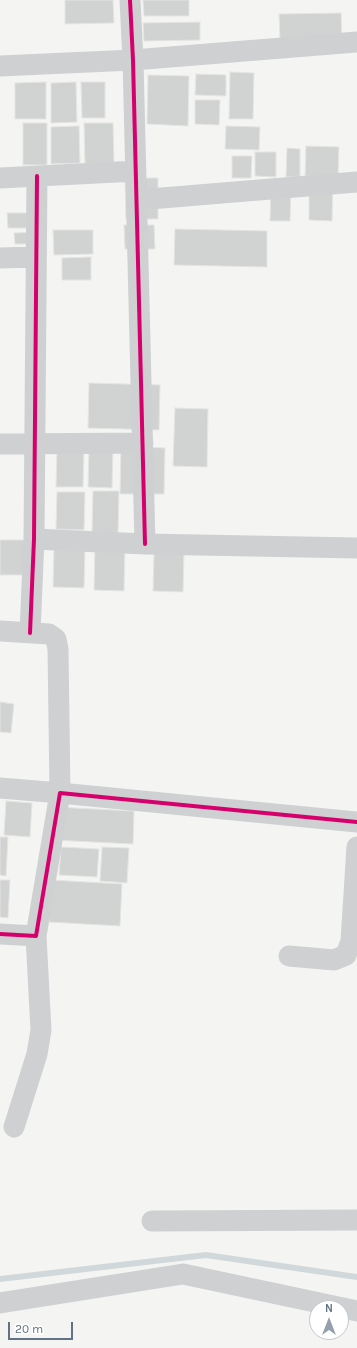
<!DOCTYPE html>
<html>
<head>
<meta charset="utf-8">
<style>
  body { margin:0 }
  #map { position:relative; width:357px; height:1348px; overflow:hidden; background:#f4f5f2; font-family:Karla,sans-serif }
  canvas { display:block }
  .north { position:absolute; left:309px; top:1300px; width:40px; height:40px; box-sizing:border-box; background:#fff; border:1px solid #c0c7ce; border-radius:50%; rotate:0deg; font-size:11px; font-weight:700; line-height:16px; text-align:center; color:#617285 }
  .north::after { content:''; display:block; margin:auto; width:14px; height:18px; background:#94a0ab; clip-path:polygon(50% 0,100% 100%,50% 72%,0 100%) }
  .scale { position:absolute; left:8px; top:1322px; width:65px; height:18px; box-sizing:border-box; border:2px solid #617285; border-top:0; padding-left:5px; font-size:12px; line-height:14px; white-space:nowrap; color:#617285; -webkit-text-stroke:3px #fff; paint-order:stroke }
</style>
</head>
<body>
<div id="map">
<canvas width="357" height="1348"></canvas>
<div class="north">N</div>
<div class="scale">20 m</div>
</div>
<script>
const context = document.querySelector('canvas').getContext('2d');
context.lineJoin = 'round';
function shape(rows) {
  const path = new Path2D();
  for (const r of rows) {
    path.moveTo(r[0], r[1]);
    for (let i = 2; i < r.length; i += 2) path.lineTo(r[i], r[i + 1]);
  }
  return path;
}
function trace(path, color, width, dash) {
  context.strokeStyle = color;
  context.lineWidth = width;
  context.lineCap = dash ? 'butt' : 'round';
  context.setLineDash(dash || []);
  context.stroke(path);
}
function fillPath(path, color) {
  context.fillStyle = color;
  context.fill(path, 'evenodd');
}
trace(shape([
  [0,1279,206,1255,357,1277]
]), '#d1d8dc', 6);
const building = shape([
  [65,0,113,0,114,23,65,24,65,0],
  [143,0,189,0,189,16,144,16,143,0],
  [341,13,342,39,280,40,279,14,341,13],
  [200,22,200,40,144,41,143,23,200,22],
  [230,72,254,73,253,119,229,119,230,72],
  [196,74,226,75,226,96,195,95,196,74],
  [148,75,189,76,188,126,147,124,148,75],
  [46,82,46,119,15,119,15,83,46,82],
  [76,82,77,122,51,123,51,83,76,82],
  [81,82,105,82,105,118,82,118,81,82],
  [195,100,220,100,219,125,195,124,195,100],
  [23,123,47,123,47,165,23,165,23,123],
  [84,123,113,123,114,163,85,164,84,123],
  [79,126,80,163,51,164,51,127,79,126],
  [226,126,260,127,259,150,225,149,226,126],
  [306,146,339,147,338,176,305,176,306,146],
  [287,148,300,149,300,177,286,177,287,148],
  [255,152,276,152,276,177,255,176,255,152],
  [232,156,252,156,251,178,232,178,232,156],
  [125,178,158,178,158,219,126,219,125,178],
  [309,181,333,181,332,221,309,220,309,181],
  [271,187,291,188,290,221,270,221,271,187],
  [7,213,35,213,36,228,8,228,7,213],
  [124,225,154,225,155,249,125,249,124,225],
  [175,229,267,231,267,267,174,265,175,229],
  [53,230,93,230,93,254,54,255,53,230],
  [37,232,38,244,15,244,14,233,37,232],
  [91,257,91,280,62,280,62,258,91,257],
  [89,383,160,385,159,430,88,428,89,383],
  [175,408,208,409,207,467,173,466,175,408],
  [121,446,165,448,164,494,120,494,121,446],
  [89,449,113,449,112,488,88,487,89,449],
  [57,450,84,450,83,487,56,487,57,450],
  [93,491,119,491,118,533,92,532,93,491],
  [57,492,85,492,84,530,56,529,57,492],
  [0,540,29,540,29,575,0,575,0,540],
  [95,547,125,547,124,591,94,590,95,547],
  [54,548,85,549,84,588,53,587,54,548],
  [154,552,184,553,183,592,153,591,154,552],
  [0,702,14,704,11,733,0,732,0,702],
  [6,801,32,803,30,837,4,835,6,801],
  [54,807,134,811,133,844,52,840,54,807],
  [0,837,8,837,6,876,0,875,0,837],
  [61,847,99,849,97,877,59,875,61,847],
  [102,847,129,848,127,883,100,881,102,847],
  [0,880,10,880,8,918,0,917,0,880],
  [51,880,122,884,120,926,49,922,51,880]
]);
fillPath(building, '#d1d3d3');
trace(building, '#e4e4e2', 1);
trace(shape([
  [130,0,133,60,145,544],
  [0,66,133,60,357,42],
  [0,178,136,171],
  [137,200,357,182],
  [0,258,36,257],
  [0,444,143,443],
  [34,539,145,544,357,548],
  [0,631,49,634,56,639,58,649,60,793,0,788],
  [30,633,34,539,37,176],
  [0,934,36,936,60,793,357,822],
  [289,956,334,960,346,955,351,941,357,847],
  [14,1127,37,1054,41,1030,36,936],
  [152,1221,357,1220],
  [0,1303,183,1274,357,1311]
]), '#cfd0d1', 21);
trace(shape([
  [130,0,133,60,145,544],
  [30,633,34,539,37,176],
  [0,934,36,936,60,793,357,822]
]), '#d6006c', 4);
</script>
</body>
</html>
